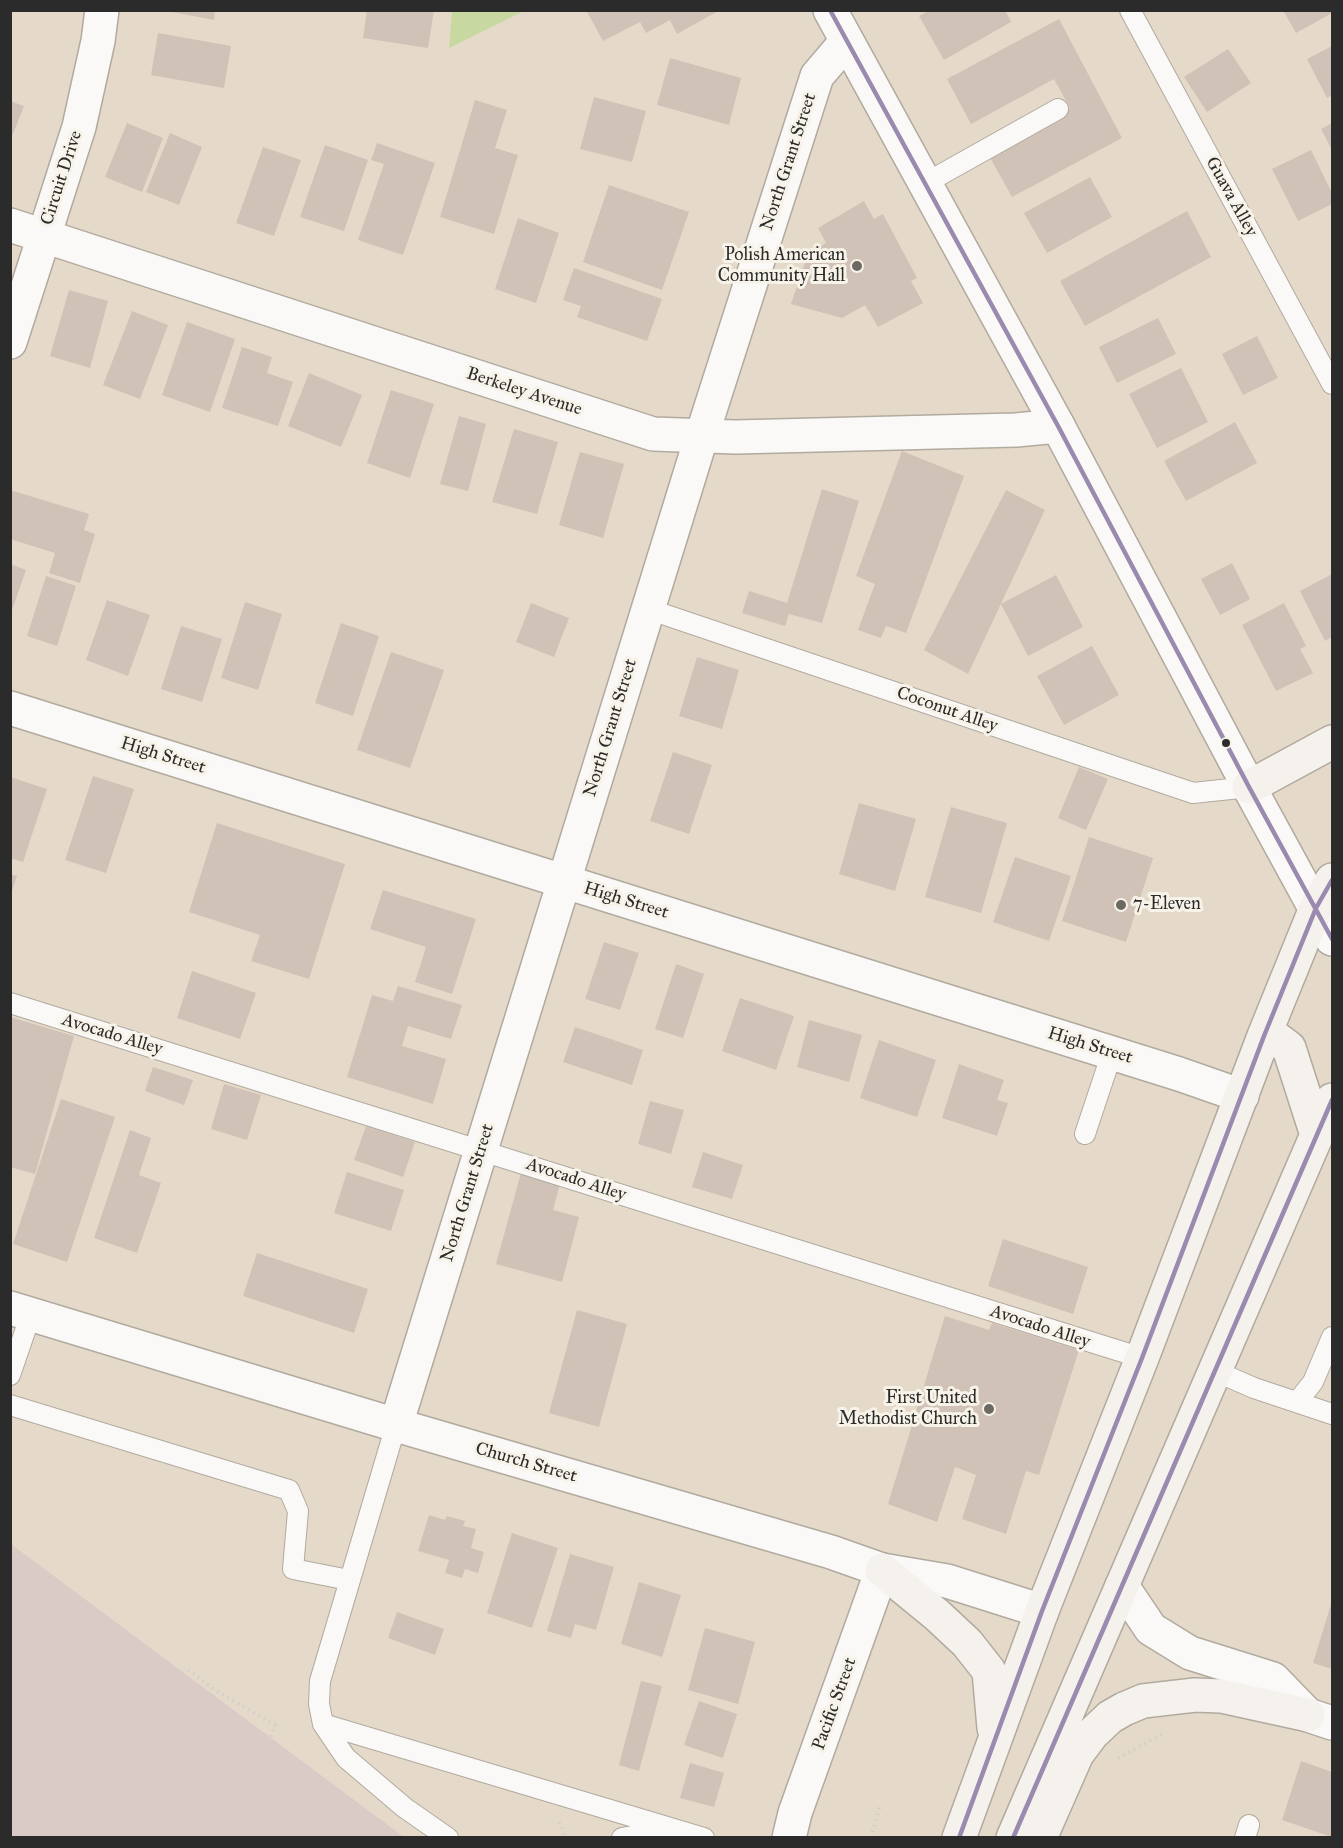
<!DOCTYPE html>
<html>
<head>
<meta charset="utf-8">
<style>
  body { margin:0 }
  #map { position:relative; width:1343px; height:1848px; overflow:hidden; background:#e5dac9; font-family:"IM FELL Great Primer",serif }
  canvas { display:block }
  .frame { position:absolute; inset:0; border:12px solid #2b2b2b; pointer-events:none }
</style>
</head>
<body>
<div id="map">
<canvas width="1343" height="1848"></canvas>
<div class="frame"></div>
</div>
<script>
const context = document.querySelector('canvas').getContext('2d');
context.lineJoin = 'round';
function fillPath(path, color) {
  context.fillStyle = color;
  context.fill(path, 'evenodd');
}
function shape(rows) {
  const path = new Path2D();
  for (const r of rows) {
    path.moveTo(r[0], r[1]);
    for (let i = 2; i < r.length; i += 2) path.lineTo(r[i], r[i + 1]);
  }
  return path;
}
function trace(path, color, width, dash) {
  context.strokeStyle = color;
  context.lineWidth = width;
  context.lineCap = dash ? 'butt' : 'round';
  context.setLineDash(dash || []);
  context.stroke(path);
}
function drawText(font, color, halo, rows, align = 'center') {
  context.font = font + ' "IM FELL Great Primer",serif';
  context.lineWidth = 6;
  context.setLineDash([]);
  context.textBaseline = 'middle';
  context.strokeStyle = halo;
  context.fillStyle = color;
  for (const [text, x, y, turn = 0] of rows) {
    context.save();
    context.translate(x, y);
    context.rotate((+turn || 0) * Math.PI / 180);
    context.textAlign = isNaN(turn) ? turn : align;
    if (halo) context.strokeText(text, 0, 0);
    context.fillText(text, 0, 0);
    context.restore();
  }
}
fillPath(shape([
  [10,1544,11,1544,404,1837,11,1837]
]), '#dbcbc7');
fillPath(shape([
  [452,11,452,10,524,11,449,48]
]), '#c8d8a1');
fillPath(shape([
  [162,10,215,10,214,20],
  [367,10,434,10,428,48,363,38],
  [586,10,720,10,677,34,670,20,646,33,640,22,603,41],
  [930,10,1005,10,1011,22,944,60,919,16],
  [1283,10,1332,10,1332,13,1296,33],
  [1059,19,1122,138,1012,197,987,152,1070,108,1054,79,971,124,947,79],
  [158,33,231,46,224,88,151,75],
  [1332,46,1332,95,1327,98,1307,59],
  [1228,49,1251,83,1207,112,1184,77],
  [670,58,741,78,729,125,657,105],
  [594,97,646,111,632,162,580,149],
  [475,100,507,110,495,148,518,155,494,234,440,217],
  [10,101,24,106,13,134,10,133],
  [127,123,163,138,142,192,105,177],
  [1332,123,1332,150,1321,129],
  [170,133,202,147,179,205,146,192],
  [377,143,435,163,403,255,358,240,384,164,371,160],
  [325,145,368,160,344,231,300,217],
  [263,147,301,160,274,236,236,223],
  [1311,150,1332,193,1332,204,1298,221,1272,169],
  [1090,177,1112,217,1047,253,1024,213],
  [609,185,689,212,662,290,583,262],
  [864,201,874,219,883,214,917,278,911,281,923,303,878,327,865,305,842,318,791,304,808,254,826,243,818,228],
  [1187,211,1211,257,1085,326,1060,281],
  [518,218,559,233,536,303,495,289],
  [574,268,662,299,647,341,577,317,581,306,563,300],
  [69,290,108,301,90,368,50,356],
  [132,311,168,325,140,399,103,385],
  [1158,318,1176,354,1117,383,1099,347],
  [187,322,235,339,210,412,162,395],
  [1257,336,1278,378,1243,395,1222,354],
  [242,347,272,357,267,373,293,382,278,426,222,408],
  [1181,368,1208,422,1157,448,1129,394],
  [309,373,362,395,341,447,288,426],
  [391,390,434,404,410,478,367,463],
  [459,416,486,424,468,491,440,484],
  [1235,422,1257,463,1186,501,1164,461],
  [514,429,558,442,537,514,492,502],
  [902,451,964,476,906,633,886,626,881,638,858,630,875,584,856,576],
  [580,452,624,464,603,538,559,525],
  [822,489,859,501,822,623,789,614,785,626,742,613,749,591,787,603],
  [10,490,89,514,84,530,95,534,80,583,49,573,55,553,10,539],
  [1006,490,1045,510,968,674,924,650],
  [1232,563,1250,599,1220,615,1201,579],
  [10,564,26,570,11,613,10,613],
  [1332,574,1332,637,1325,641,1300,591],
  [1056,575,1083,627,1028,656,1001,604],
  [46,576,76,586,57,646,27,636],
  [107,600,150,615,128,676,86,660],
  [245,602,282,614,258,690,221,678],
  [531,603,569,618,554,657,516,642],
  [1284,603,1306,646,1300,649,1313,673,1276,691,1242,625],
  [341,623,379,636,353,716,315,703],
  [181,626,222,639,202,702,161,689],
  [1092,646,1119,695,1064,725,1037,676],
  [391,652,444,670,410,768,357,750],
  [697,657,739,670,722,729,679,716],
  [673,752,712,765,689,834,650,821],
  [1079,767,1108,779,1086,830,1058,818],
  [93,776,134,789,106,873,65,860],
  [10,777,47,789,23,862,10,858],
  [859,803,916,819,895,891,839,874],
  [951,807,1007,823,981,913,925,897],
  [217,823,345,864,309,979,251,961,260,935,189,912],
  [1089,837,1153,858,1126,942,1062,921],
  [1015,857,1071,876,1049,941,993,922],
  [10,874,17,876,11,894,10,894],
  [383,890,476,919,452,994,415,982,426,947,370,929],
  [604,942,639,953,620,1010,585,999],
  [676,964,704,974,683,1038,655,1029],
  [192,971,256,993,240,1039,177,1018],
  [398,986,462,1005,451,1039,408,1026,402,1046,446,1059,433,1104,347,1077,372,995,393,1001],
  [740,998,794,1016,776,1070,722,1051],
  [10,1017,74,1036,35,1174,10,1167],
  [809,1020,862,1035,849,1082,797,1067],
  [575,1027,643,1050,632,1085,563,1062],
  [879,1040,936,1060,917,1117,860,1098],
  [959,1064,1004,1080,997,1100,1008,1103,997,1136,942,1118],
  [153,1067,193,1080,184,1105,145,1091],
  [224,1084,261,1095,247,1140,211,1129],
  [61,1099,115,1117,67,1262,13,1244],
  [650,1101,684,1110,671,1154,638,1144],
  [366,1126,415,1142,403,1177,354,1160],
  [130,1130,151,1138,139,1175,161,1183,137,1253,94,1238],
  [703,1152,743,1165,732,1199,692,1187],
  [522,1169,561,1180,553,1210,579,1217,562,1282,496,1264],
  [347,1172,404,1190,391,1231,334,1213],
  [1003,1239,1088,1267,1073,1314,988,1286],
  [257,1253,368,1289,354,1333,243,1296],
  [577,1310,627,1324,599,1427,549,1413],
  [945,1316,989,1330,992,1323,1079,1350,1039,1475,1026,1471,1006,1534,962,1519,976,1475,955,1467,937,1522,888,1504],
  [429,1515,445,1520,447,1516,465,1521,463,1526,476,1529,471,1548,484,1552,478,1573,465,1569,462,1578,445,1573,449,1560,418,1551],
  [512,1533,558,1548,532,1628,487,1613],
  [570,1554,614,1567,596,1630,575,1624,571,1638,547,1631],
  [639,1582,681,1595,662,1657,621,1644],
  [1332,1601,1332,1669,1313,1663],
  [397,1612,444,1629,435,1655,388,1638],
  [705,1628,755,1642,738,1704,688,1690],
  [641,1681,662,1686,639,1771,619,1765],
  [699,1701,737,1714,723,1758,684,1745],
  [1301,1761,1332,1772,1332,1837,1282,1820],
  [690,1763,724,1773,714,1807,680,1798]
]), '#d0c2b7');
const service = shape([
  [1130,10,1332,384],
  [924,184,1058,109],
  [648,609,1193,793,1249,787],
  [10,1003,1142,1358],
  [1085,1134,1112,1053],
  [1215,1371,1254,1388,1332,1414],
  [10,1375,31,1314],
  [1297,1402,1313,1382,1332,1337],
  [10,1405,289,1490,298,1511,293,1569,349,1580],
  [396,1425,320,1681,319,1704,323,1724,346,1758,405,1808,448,1838],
  [323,1724,704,1838],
  [622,1838,666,1830],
  [1245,1838,1249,1825]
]);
const minor = shape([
  [10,225,653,434,736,437,1016,430,1058,426],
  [10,342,79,127,98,41,102,10],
  [10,708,1179,1074,1242,1096],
  [396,1425,702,435,817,76,846,42],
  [789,1838,795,1813,882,1570]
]);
const tertiary = shape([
  [830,10,1058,426,1249,787,1332,939],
  [10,1308,396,1425,831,1552,882,1570,947,1581,1042,1611],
  [1122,1586,1151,1629,1190,1653,1273,1679,1308,1715,1332,1723]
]);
const secondary = shape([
  [1249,787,1332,742],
  [1264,1036,1277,1039,1289,1048,1317,1135],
  [882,1570,937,1615,967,1643,989,1671,994,1728],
  [959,1838,1042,1611,1142,1358,1264,1036,1316,908,1332,880],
  [1013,1838,1332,1100],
  [1040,1838,1077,1754,1092,1734,1110,1717,1124,1709,1143,1701,1195,1695,1221,1696,1308,1715]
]);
trace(service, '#b1aa9f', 22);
trace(minor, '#b1aa9f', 36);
trace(tertiary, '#b1aa9f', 36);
trace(secondary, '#b1aa9f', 36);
trace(shape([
  [188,1670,215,1690,275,1725,267,1747,389,1838],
  [1118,1758,1164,1733],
  [254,1765,267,1747],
  [559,1822,566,1838],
  [871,1838,880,1805]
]), '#d1cfcb', 4, [1.5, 4.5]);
trace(service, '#fbf9f7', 20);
trace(minor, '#fbf9f7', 33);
trace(tertiary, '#fbf9f7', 33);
trace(secondary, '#f5f1ed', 33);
trace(shape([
  [830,10,1058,426,1249,787,1332,939],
  [959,1838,1042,1611,1142,1358,1264,1036,1316,908,1332,880],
  [1013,1838,1332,1100]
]), '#9b8ab0', 4.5);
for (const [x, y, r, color] of [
  [857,266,6,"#6c6862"],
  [1226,743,5,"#2b2b2b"],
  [1121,905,6,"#6c6862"],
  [989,1409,6,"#6c6862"]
]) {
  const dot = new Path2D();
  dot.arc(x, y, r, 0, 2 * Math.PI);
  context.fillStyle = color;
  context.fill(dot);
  trace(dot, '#f7f3e8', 2);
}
drawText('18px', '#2b2b2b', '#f7f3e8', [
  ["North Grant Street",789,162,-72],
  ["Circuit Drive",62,178,-72],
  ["Guava Alley",1231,197,61],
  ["Berkeley Avenue",524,392,18],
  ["Coconut Alley",947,710,19],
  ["North Grant Street",611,728,-73],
  ["High Street",163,756,17],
  ["High Street",626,901,17],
  ["Avocado Alley",112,1035,17],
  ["High Street",1090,1046,17],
  ["Avocado Alley",576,1180,18],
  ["North Grant Street",468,1193,-73],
  ["Avocado Alley",1040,1327,18],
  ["Church Street",526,1463,16],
  ["Pacific Street",835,1704,-70]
]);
drawText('18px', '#2b2b2b', '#f7f3e8', [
  ["Polish American",845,256],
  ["Community Hall",845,277],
  ["7-Eleven",1133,905,"left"],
  ["First United",977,1399],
  ["Methodist Church",977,1420]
], 'right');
</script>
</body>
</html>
